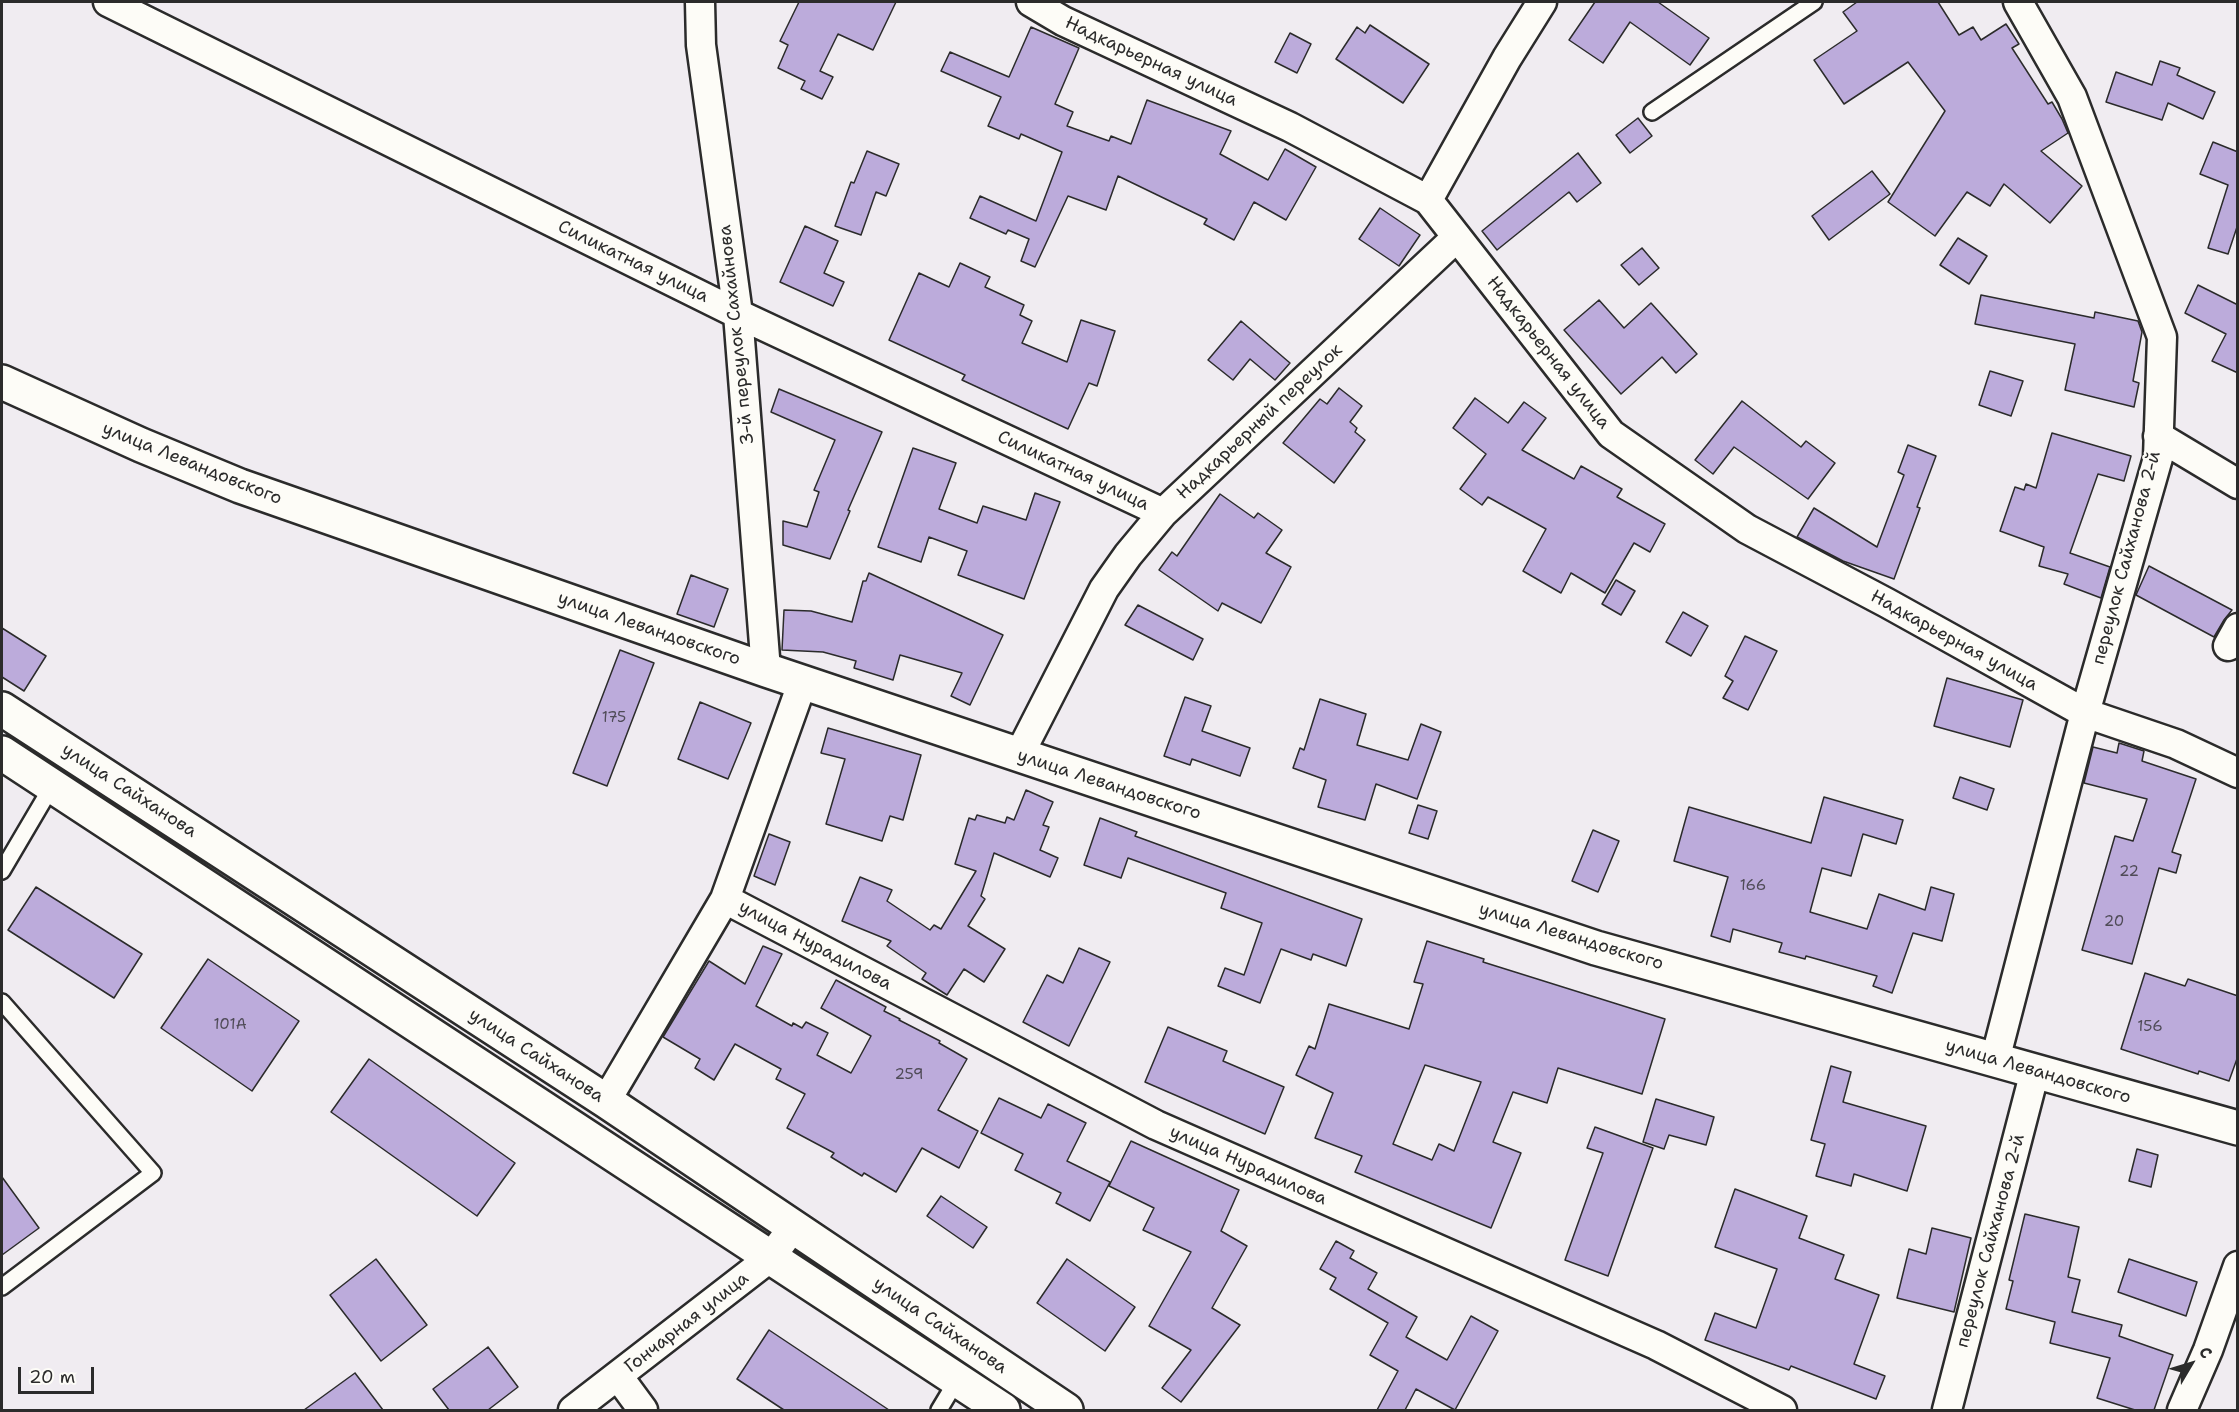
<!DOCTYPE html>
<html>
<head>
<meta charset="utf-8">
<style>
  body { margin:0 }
  #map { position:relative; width:2239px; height:1412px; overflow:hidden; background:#f0ecf1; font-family:"Shantell Sans",sans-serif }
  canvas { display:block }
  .frame { position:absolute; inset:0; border:3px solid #2b2b2b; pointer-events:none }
  .north { position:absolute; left:2161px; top:1334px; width:60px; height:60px; -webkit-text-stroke:4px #fdfcf7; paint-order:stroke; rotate:52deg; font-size:16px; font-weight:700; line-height:24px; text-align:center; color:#2b2b2b }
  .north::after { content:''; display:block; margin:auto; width:21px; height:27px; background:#2b2b2b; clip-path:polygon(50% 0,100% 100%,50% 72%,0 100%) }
  .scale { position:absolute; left:18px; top:1367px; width:76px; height:27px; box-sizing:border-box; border:3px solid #2b2b2b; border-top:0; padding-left:8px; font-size:18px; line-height:21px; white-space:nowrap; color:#2b2b2b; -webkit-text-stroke:4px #fdfcf7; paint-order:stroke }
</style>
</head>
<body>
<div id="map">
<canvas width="2239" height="1412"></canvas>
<div class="frame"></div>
<div class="north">С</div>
<div class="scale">20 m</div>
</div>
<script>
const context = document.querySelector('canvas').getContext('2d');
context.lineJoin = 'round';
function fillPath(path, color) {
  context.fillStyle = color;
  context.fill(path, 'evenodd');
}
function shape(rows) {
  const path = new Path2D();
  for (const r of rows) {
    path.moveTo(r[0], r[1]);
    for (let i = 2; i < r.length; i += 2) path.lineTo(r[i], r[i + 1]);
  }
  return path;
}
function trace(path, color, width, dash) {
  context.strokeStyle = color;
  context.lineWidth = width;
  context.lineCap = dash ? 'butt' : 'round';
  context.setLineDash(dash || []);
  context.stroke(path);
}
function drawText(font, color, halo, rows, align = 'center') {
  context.font = font + ' "Shantell Sans",sans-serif';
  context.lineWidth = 5;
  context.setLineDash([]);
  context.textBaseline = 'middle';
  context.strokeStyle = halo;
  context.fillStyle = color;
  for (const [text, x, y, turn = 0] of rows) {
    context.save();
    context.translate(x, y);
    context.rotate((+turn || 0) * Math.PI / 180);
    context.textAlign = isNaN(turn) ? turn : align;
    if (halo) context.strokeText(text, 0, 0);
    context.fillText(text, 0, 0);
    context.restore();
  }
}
const building = shape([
  [799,2,896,2,873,50,838,34,820,71,833,77,822,99,801,89,805,81,778,68,788,45,780,41,799,2],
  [1595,2,1658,2,1709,38,1690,65,1630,22,1603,63,1569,40,1595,2],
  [1857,2,1938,2,1959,35,1973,27,1981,40,2006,24,2019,44,2012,48,2048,104,2052,102,2062,119,2068,133,2041,151,2082,186,2050,223,2004,184,1990,206,1967,192,1935,236,1888,202,1945,111,1908,62,1844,104,1814,60,1857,31,1843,12,1857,2],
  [1370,25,1429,64,1403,103,1336,59,1357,27,1365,33,1370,25],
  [1031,27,1079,48,1055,104,1073,112,1067,126,1109,141,1111,136,1131,144,1147,100,1231,131,1220,154,1268,180,1285,149,1316,167,1286,220,1254,202,1234,240,1204,224,1207,219,1118,176,1106,210,1068,196,1035,267,1021,261,1029,239,1008,230,1006,234,970,218,980,196,1036,221,1062,152,1021,134,1019,139,988,126,1001,97,941,71,950,52,1009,77,1031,27],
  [1290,33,1311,44,1297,73,1275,62,1290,33],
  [2160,61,2180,68,2177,75,2215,92,2203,119,2168,103,2162,120,2106,102,2116,72,2152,85,2160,61],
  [1638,118,1652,136,1630,153,1616,135,1638,118],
  [2213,142,2238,152,2238,224,2228,254,2208,248,2228,185,2200,174,2213,142],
  [867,151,899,164,886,196,876,192,861,235,835,226,851,182,854,183,867,151],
  [1578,153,1601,183,1577,202,1569,192,1497,250,1482,231,1578,153],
  [1872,171,1890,194,1829,240,1812,216,1872,171],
  [1380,208,1420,235,1399,266,1359,239,1380,208],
  [805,226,838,241,824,273,844,282,833,306,780,282,805,226],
  [1958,238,1987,256,1969,284,1940,265,1958,238],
  [1642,248,1659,268,1639,285,1621,265,1642,248],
  [960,263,990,277,985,287,1024,305,1020,315,1032,321,1022,343,1067,362,1081,320,1115,331,1097,386,1089,383,1068,429,962,380,965,375,889,340,919,273,949,287,960,263],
  [2198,285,2238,305,2238,373,2212,361,2226,334,2185,313,2198,285],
  [1981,295,2094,318,2095,312,2138,321,2142,332,2133,381,2139,383,2134,407,2065,390,2075,344,1975,324,1981,295],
  [1599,300,1624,328,1651,303,1697,354,1676,373,1662,357,1621,394,1564,330,1599,300],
  [1241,321,1290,363,1275,380,1250,359,1233,380,1208,360,1241,321],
  [1990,371,2023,381,2011,416,1979,405,1990,371],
  [1339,388,1362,406,1350,422,1357,428,1355,432,1365,440,1334,483,1283,443,1320,399,1327,404,1339,388],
  [779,389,882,432,848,510,850,511,830,559,783,545,783,521,807,527,819,492,814,490,835,440,771,412,779,389],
  [1475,398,1508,423,1524,402,1546,418,1522,450,1574,479,1581,466,1622,489,1617,497,1665,524,1650,552,1634,543,1605,593,1571,573,1561,593,1523,571,1546,529,1488,497,1482,505,1460,489,1486,454,1453,428,1475,398],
  [1742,401,1801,447,1806,441,1835,463,1808,499,1734,447,1713,474,1695,460,1742,401],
  [2052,433,2131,456,2124,481,2098,474,2070,553,2110,567,2101,598,2064,584,2068,574,2039,566,2044,547,2000,531,2015,487,2024,490,2026,484,2036,488,2052,433],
  [1908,445,1936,456,1917,507,1920,508,1894,579,1843,561,1797,537,1814,508,1877,547,1904,475,1898,472,1908,445],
  [913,448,956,463,939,509,977,523,983,506,1026,520,1035,493,1060,502,1024,599,958,575,967,551,929,537,921,562,878,547,913,448],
  [1220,494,1254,518,1258,513,1282,530,1266,553,1291,567,1261,623,1222,603,1218,611,1159,570,1172,552,1177,556,1220,494],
  [2149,566,2232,610,2224,620,2214,637,2136,595,2149,566],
  [869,573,1003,635,970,705,951,696,962,673,900,655,893,680,854,668,856,661,823,652,782,650,784,610,811,611,852,622,863,581,866,581,869,573],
  [691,575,728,589,714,627,677,614,691,575],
  [1616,580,1635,591,1621,615,1602,604,1616,580],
  [1138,605,1203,639,1193,660,1125,625,1138,605],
  [1683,612,1708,626,1691,656,1666,642,1683,612],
  [2,628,46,656,24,691,2,677,2,628],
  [1745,636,1777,651,1748,710,1723,698,1733,681,1725,676,1745,636],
  [620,650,654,663,607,786,573,773,620,650],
  [1947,678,2023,700,2010,747,1934,726,1947,678],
  [1185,697,1211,706,1202,731,1250,748,1240,776,1192,759,1190,765,1164,756,1185,697],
  [1320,699,1366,714,1357,745,1408,760,1421,724,1441,732,1417,799,1376,784,1365,820,1318,807,1326,780,1293,768,1300,748,1304,750,1320,699],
  [700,702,751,723,728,779,678,759,700,702],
  [828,728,921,755,903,820,890,816,882,841,826,824,845,759,821,753,828,728],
  [2119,743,2144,751,2142,761,2196,779,2172,852,2181,855,2176,873,2159,868,2132,964,2082,950,2115,836,2133,841,2147,799,2084,783,2093,747,2117,753,2119,743],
  [1960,777,1994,789,1987,810,1953,798,1960,777],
  [1026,790,1053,802,1043,825,1049,827,1040,850,1058,858,1050,877,994,853,981,896,985,899,968,926,1005,949,984,982,964,969,947,995,922,979,926,973,887,946,891,941,842,921,860,877,892,890,887,901,930,930,934,925,941,929,976,871,955,864,969,818,975,820,977,815,1005,823,1007,817,1014,820,1026,790],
  [1824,797,1903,820,1896,844,1863,834,1851,876,1822,868,1810,912,1867,929,1879,894,1925,910,1931,887,1954,894,1942,941,1913,933,1892,993,1873,986,1877,976,1806,956,1805,959,1779,952,1782,943,1733,929,1730,942,1711,936,1728,877,1674,861,1689,807,1811,843,1824,797],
  [1418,805,1437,811,1428,839,1409,833,1418,805],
  [1100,818,1137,832,1135,836,1362,919,1346,966,1313,954,1311,960,1281,949,1260,1003,1218,986,1225,968,1244,975,1262,923,1221,908,1226,893,1128,858,1121,878,1084,865,1100,818],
  [1593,830,1619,841,1598,892,1572,881,1593,830],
  [769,834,790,842,775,885,754,876,769,834],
  [36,887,142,954,114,998,8,930,36,887],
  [1427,941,1484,959,1483,962,1665,1019,1642,1094,1558,1068,1547,1103,1513,1092,1493,1142,1521,1153,1491,1228,1355,1172,1362,1156,1315,1138,1333,1093,1296,1075,1309,1046,1315,1049,1329,1004,1409,1029,1423,984,1414,982,1427,941],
  [1425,1065,1481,1082,1454,1151,1439,1144,1432,1160,1393,1144,1425,1065],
  [763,946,782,954,756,1006,792,1026,793,1023,802,1028,806,1022,828,1033,817,1055,851,1073,871,1036,821,1008,836,980,886,1007,884,1011,900,1019,899,1020,940,1041,939,1043,967,1059,938,1110,978,1131,959,1168,922,1148,896,1192,864,1173,862,1176,831,1157,834,1153,787,1128,805,1094,776,1079,781,1069,735,1044,714,1080,695,1068,700,1059,663,1037,709,961,745,984,763,946],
  [1079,948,1110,962,1069,1046,1023,1022,1047,975,1063,983,1079,948],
  [208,959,299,1021,252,1091,161,1028,208,959],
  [2145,973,2185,986,2188,979,2238,996,2238,1056,2229,1081,2199,1071,2198,1074,2121,1049,2145,973],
  [1168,1027,1227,1051,1223,1061,1284,1087,1265,1134,1145,1082,1168,1027],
  [369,1059,515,1163,477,1216,331,1112,369,1059],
  [1831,1066,1851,1072,1843,1102,1926,1126,1907,1191,1854,1174,1851,1186,1816,1176,1825,1144,1811,1140,1831,1066],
  [999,1098,1041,1118,1048,1104,1086,1123,1067,1161,1110,1182,1090,1221,1056,1203,1061,1193,1015,1170,1023,1154,981,1133,999,1098],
  [1656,1099,1714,1117,1706,1145,1669,1135,1664,1149,1643,1142,1656,1099],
  [1595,1127,1653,1148,1608,1276,1565,1260,1603,1153,1587,1148,1595,1127],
  [1131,1141,1239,1190,1221,1231,1247,1246,1212,1308,1240,1325,1181,1402,1162,1388,1191,1350,1149,1326,1191,1252,1143,1230,1154,1208,1109,1186,1131,1141],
  [2137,1149,2158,1155,2151,1187,2129,1181,2137,1149],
  [2,1177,39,1228,2,1255,2,1177],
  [1735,1189,1807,1216,1799,1238,1844,1255,1835,1279,1879,1295,1854,1364,1885,1376,1876,1399,1791,1366,1789,1370,1705,1340,1715,1313,1756,1328,1777,1269,1715,1247,1735,1189],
  [941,1196,987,1227,973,1248,927,1216,941,1196],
  [2025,1214,2079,1227,2068,1277,2080,1280,2072,1312,2122,1325,2119,1336,2173,1355,2154,1410,2135,1410,2097,1398,2110,1358,2050,1343,2055,1322,2006,1309,2013,1281,2009,1280,2025,1214],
  [1932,1228,1971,1238,1954,1312,1897,1298,1909,1249,1926,1254,1932,1228],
  [1336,1241,1354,1251,1350,1258,1377,1273,1368,1289,1417,1317,1406,1337,1447,1360,1471,1316,1498,1331,1455,1410,1416,1389,1405,1410,1377,1410,1398,1371,1370,1355,1388,1323,1330,1289,1336,1278,1320,1269,1336,1241],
  [376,1259,427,1325,381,1361,330,1295,376,1259],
  [1067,1259,1135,1307,1105,1351,1037,1303,1067,1259],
  [2129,1259,2197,1282,2186,1316,2118,1292,2129,1259],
  [769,1330,889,1410,784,1410,737,1379,769,1330],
  [488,1347,518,1387,488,1410,449,1410,433,1389,488,1347],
  [355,1373,383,1410,304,1410,355,1373]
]);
fillPath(building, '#bcabdb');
trace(building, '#2b2b2b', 1.5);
const lane = shape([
  [1652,112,1814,2],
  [2,871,52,786],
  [2,1002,153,1173,2,1287],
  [939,1410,957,1380]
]);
const street = shape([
  [108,2,738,314,1163,513],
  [700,2,701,45,738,314,766,670],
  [1031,2,1063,21,1290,127,1428,200,1611,434,1747,529,1887,603,2085,713,2176,744,2238,773],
  [1428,200,1507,58,1542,2],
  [2158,436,2238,484],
  [2228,646,2238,628],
  [1019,755,1104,589,1128,555,1163,513,1457,237],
  [725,899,1156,1125,1656,1345,1782,1410],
  [1995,1060,2085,713,2158,458,2162,337,2072,97,2018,2],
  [606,1101,725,899,803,681],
  [618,1376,643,1410],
  [573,1410,771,1257,793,1227],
  [1947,1410,2035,1071],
  [2182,1410,2208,1350,2238,1266]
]);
const secondary = shape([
  [2,382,141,445,240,486,766,670,1596,948,2238,1128]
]);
const primary = shape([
  [2,709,606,1101,1066,1410],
  [2,753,1003,1410]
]);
trace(lane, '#2b2b2b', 20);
trace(street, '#2b2b2b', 33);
trace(secondary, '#2b2b2b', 38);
trace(primary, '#2b2b2b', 38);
trace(lane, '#fdfcf7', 15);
trace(street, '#fdfcf7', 28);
trace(secondary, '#fdfcf7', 33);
trace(primary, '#fdfcf7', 33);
drawText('15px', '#4f4b57', null, [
  ["175",614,718],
  ["22",2129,872],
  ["166",1753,886],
  ["20",2114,922],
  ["101А",230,1025],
  ["156",2150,1027],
  ["259",909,1075]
]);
drawText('18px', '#2b2b2b', '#fdfcf7', [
  ["Надкарьерная улица",1151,62,25],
  ["Силикатная улица",633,262,26],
  ["3-й переулок Сахайнова",737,335,-96],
  ["Надкарьерная улица",1548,353,52],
  ["Надкарьерный переулок",1260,422,-43],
  ["улица Левандовского",192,464,22],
  ["Силикатная улица",1073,471,25],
  ["переулок Сайханова 2-й",2127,558,-75],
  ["улица Левандовского",649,629,19],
  ["Надкарьерная улица",1954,641,29],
  ["улица Левандовского",1109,785,18],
  ["улица Сайханова",129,791,33],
  ["улица Левандовского",1571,937,17],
  ["улица Нурадилова",815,946,28],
  ["улица Сайханова",536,1056,33],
  ["улица Левандовского",2038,1072,16],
  ["улица Нурадилова",1248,1166,24],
  ["переулок Сайханова 2-й",1991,1241,-75],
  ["Гончарная улица",687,1323,-38],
  ["улица Сайханова",940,1326,34]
]);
</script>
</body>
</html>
